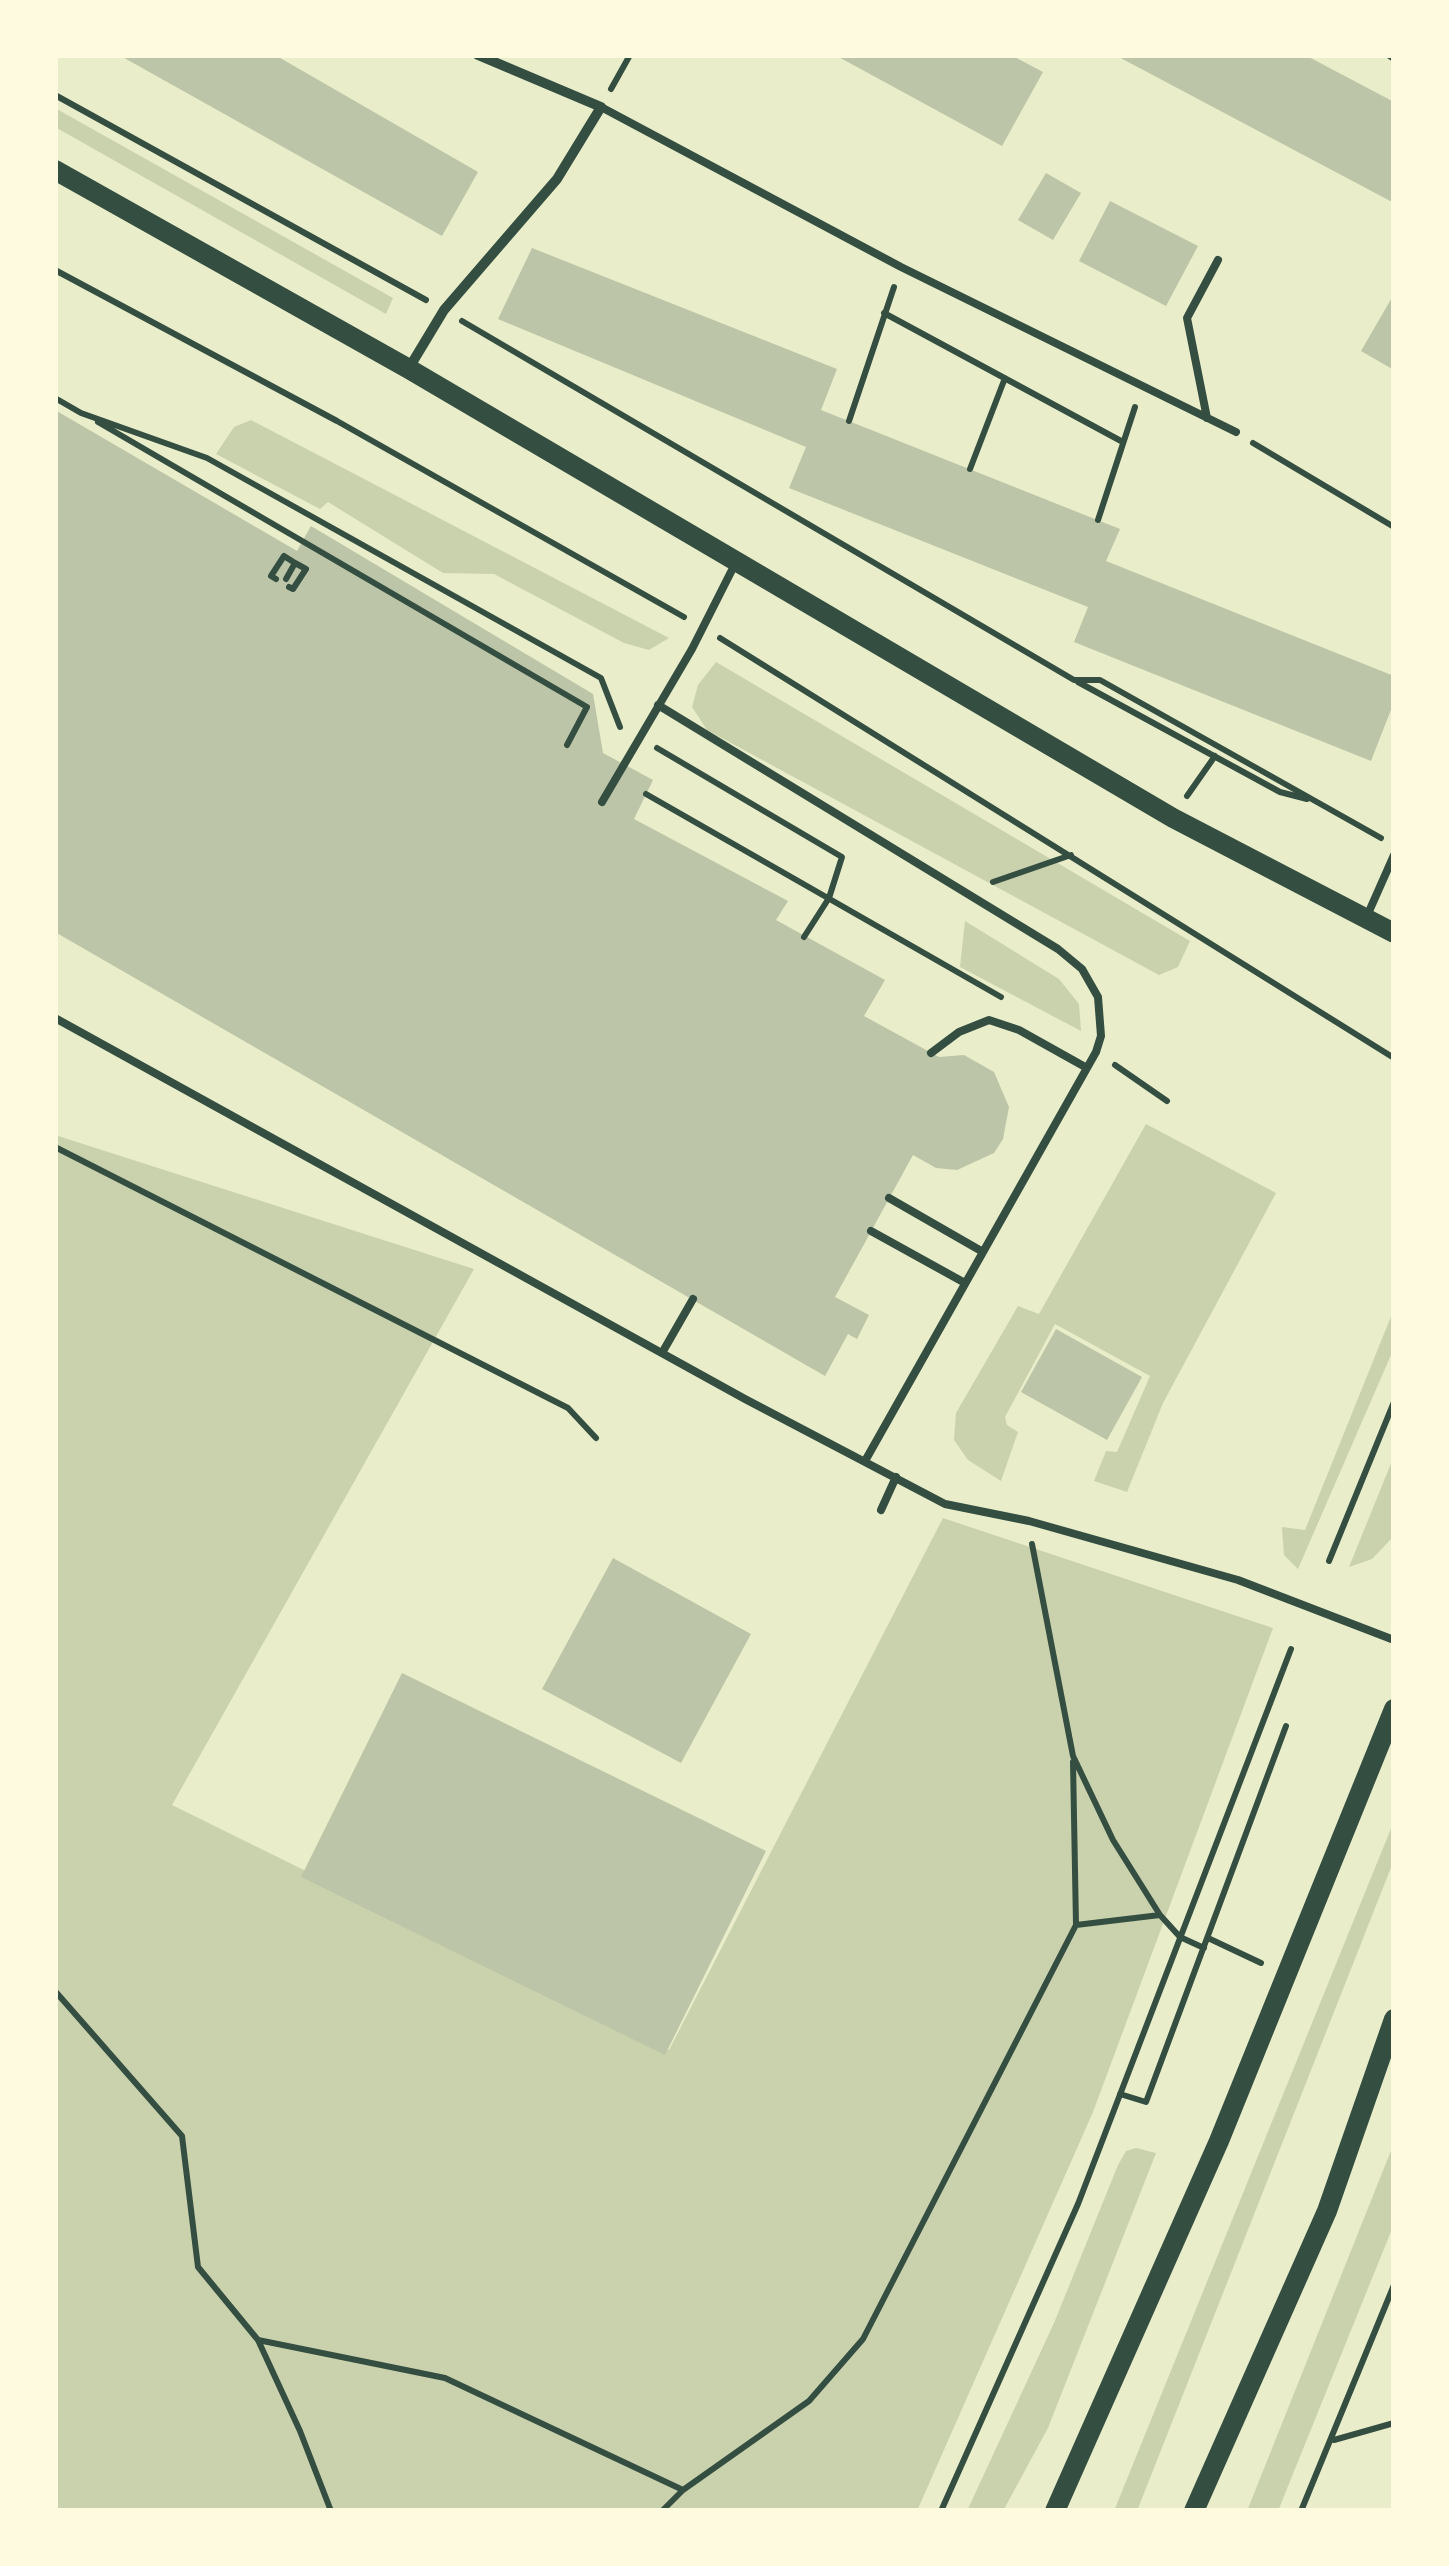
<!DOCTYPE html>
<html>
<head>
<meta charset="utf-8">
<style>
  body { margin:0 }
  #map { position:relative; width:1449px; height:2566px; overflow:hidden; background:#e9edc9; font-family:"Fira Sans Condensed",sans-serif }
  canvas { display:block }
  .frame { position:absolute; inset:0; border:58px solid #fefae0; pointer-events:none }
</style>
</head>
<body>
<div id="map">
<canvas width="1449" height="2566"></canvas>
<div class="frame"></div>
</div>
<script>
const context = document.querySelector('canvas').getContext('2d');
context.lineJoin = 'round';
function fillPath(path, color) {
  context.fillStyle = color;
  context.fill(path, 'evenodd');
}
function shape(rows) {
  const path = new Path2D();
  for (const r of rows) {
    path.moveTo(r[0], r[1]);
    for (let i = 2; i < r.length; i += 2) path.lineTo(r[i], r[i + 1]);
  }
  return path;
}
function trace(path, color, width, dash) {
  context.strokeStyle = color;
  context.lineWidth = width;
  context.lineCap = dash ? 'butt' : 'round';
  context.setLineDash(dash || []);
  context.stroke(path);
}
fillPath(shape([
  [55,108,393,298,386,314,55,127],
  [251,420,669,638,649,650,624,643,494,574,443,573,328,502,320,509,216,454,234,427],
  [716,662,1190,941,1178,967,1159,975,707,730,692,707,698,685],
  [965,921,1059,979,1079,1004,1081,1031,960,967],
  [1146,1124,1276,1193,1163,1403,1127,1492,1094,1481,1106,1451,1117,1452,1150,1376,1055,1324,1005,1417,1007,1425,1018,1432,1001,1481,968,1460,954,1440,956,1413,1018,1306,1039,1314],
  [55,1135,474,1269,172,1805,669,2050,943,1518,1273,1628,1093,2112,917,2511,55,2511],
  [1394,1309,1394,1348,1298,1569,1284,1555,1282,1527,1305,1530],
  [1394,1456,1394,1536,1372,1559,1349,1567],
  [1394,1821,1394,1860,1137,2511,1114,2511],
  [1394,2143,1394,2224,1278,2511,1247,2511],
  [1136,2148,1156,2153,1048,2428,1003,2511,967,2511,1054,2323,1118,2165,1126,2151]
]), '#cad2ad');
fillPath(shape([
  [119,55,275,55,478,172,442,236],
  [835,55,1011,55,1043,72,1002,146],
  [1115,55,1305,55,1394,102,1394,203],
  [1046,173,1081,193,1053,240,1018,220],
  [1110,201,1198,246,1166,306,1079,261],
  [532,248,837,369,821,410,1120,529,1106,561,1394,676,1394,702,1371,761,1074,642,1088,607,789,488,806,447,498,319],
  [1394,294,1394,370,1361,351],
  [55,410,297,551,311,526,593,694,603,753,653,780,634,819,788,901,776,920,885,980,864,1016,939,1057,964,1055,994,1072,1009,1107,1003,1139,994,1153,957,1170,936,1168,913,1155,835,1297,869,1315,857,1339,848,1334,825,1376,55,932],
  [1056,1329,1142,1377,1107,1440,1021,1392],
  [613,1558,751,1634,681,1763,542,1689],
  [402,1673,766,1851,665,2055,301,1877]
]), '#bcc5a7');
trace(shape([
  [1388,55,1394,59],
  [611,89,630,55],
  [55,95,426,300],
  [55,270,337,421,684,617],
  [884,313,1121,441],
  [462,321,1074,680,1100,680,1381,838],
  [55,398,81,413,207,458,601,678,620,727],
  [849,421,894,287],
  [98,422,587,707,567,745],
  [1253,443,1394,527],
  [970,469,1005,378],
  [1098,520,1135,407],
  [276,579,271,576,284,556,295,563,286,579],
  [289,587,293,589,306,569,295,563],
  [720,638,1394,1058],
  [1078,682,1280,792,1307,799],
  [657,748,842,857,829,898,804,937],
  [646,794,1001,997],
  [1187,796,1215,756],
  [993,882,1071,855],
  [1115,1065,1167,1101],
  [55,1147,568,1408,596,1438],
  [1032,1544,1073,1756,1113,1840,1160,1915,1180,1937,1204,1948],
  [1329,1561,1394,1402],
  [1073,1762,1076,1925],
  [1208,1938,1261,1963],
  [55,1991,182,2136,198,2267,258,2340,300,2431,331,2511],
  [1120,2094,1146,2102,1286,1726],
  [258,2340,445,2378,683,2490],
  [1334,2440,1394,2423],
  [662,2511,683,2490,809,2401,863,2339,1076,1925,1160,1915],
  [941,2511,1078,2204,1291,1649],
  [1301,2511,1394,2285]
]), '#344e41', 6);
trace(shape([
  [601,107,901,267,1236,432],
  [1207,418,1187,318,1218,260],
  [658,705,1058,949,1082,969,1098,997,1101,1036,1096,1052,865,1461],
  [602,802,692,649,735,564],
  [1367,916,1394,855],
  [55,1018,745,1399,945,1504,1029,1521,1238,1580,1394,1640],
  [931,1053,959,1032,989,1020,1019,1030,1087,1068],
  [889,1198,983,1252],
  [871,1231,965,1283],
  [662,1353,693,1299],
  [881,1510,896,1477]
]), '#344e41', 8);
trace(shape([
  [409,368,444,310,557,179,601,107,478,55]
]), '#344e41', 10);
trace(shape([
  [55,170,409,369,1173,818,1394,933],
  [1055,2511,1219,2141,1394,1709],
  [1194,2511,1327,2211,1394,2019]
]), '#344e41', 20);
</script>
</body>
</html>
